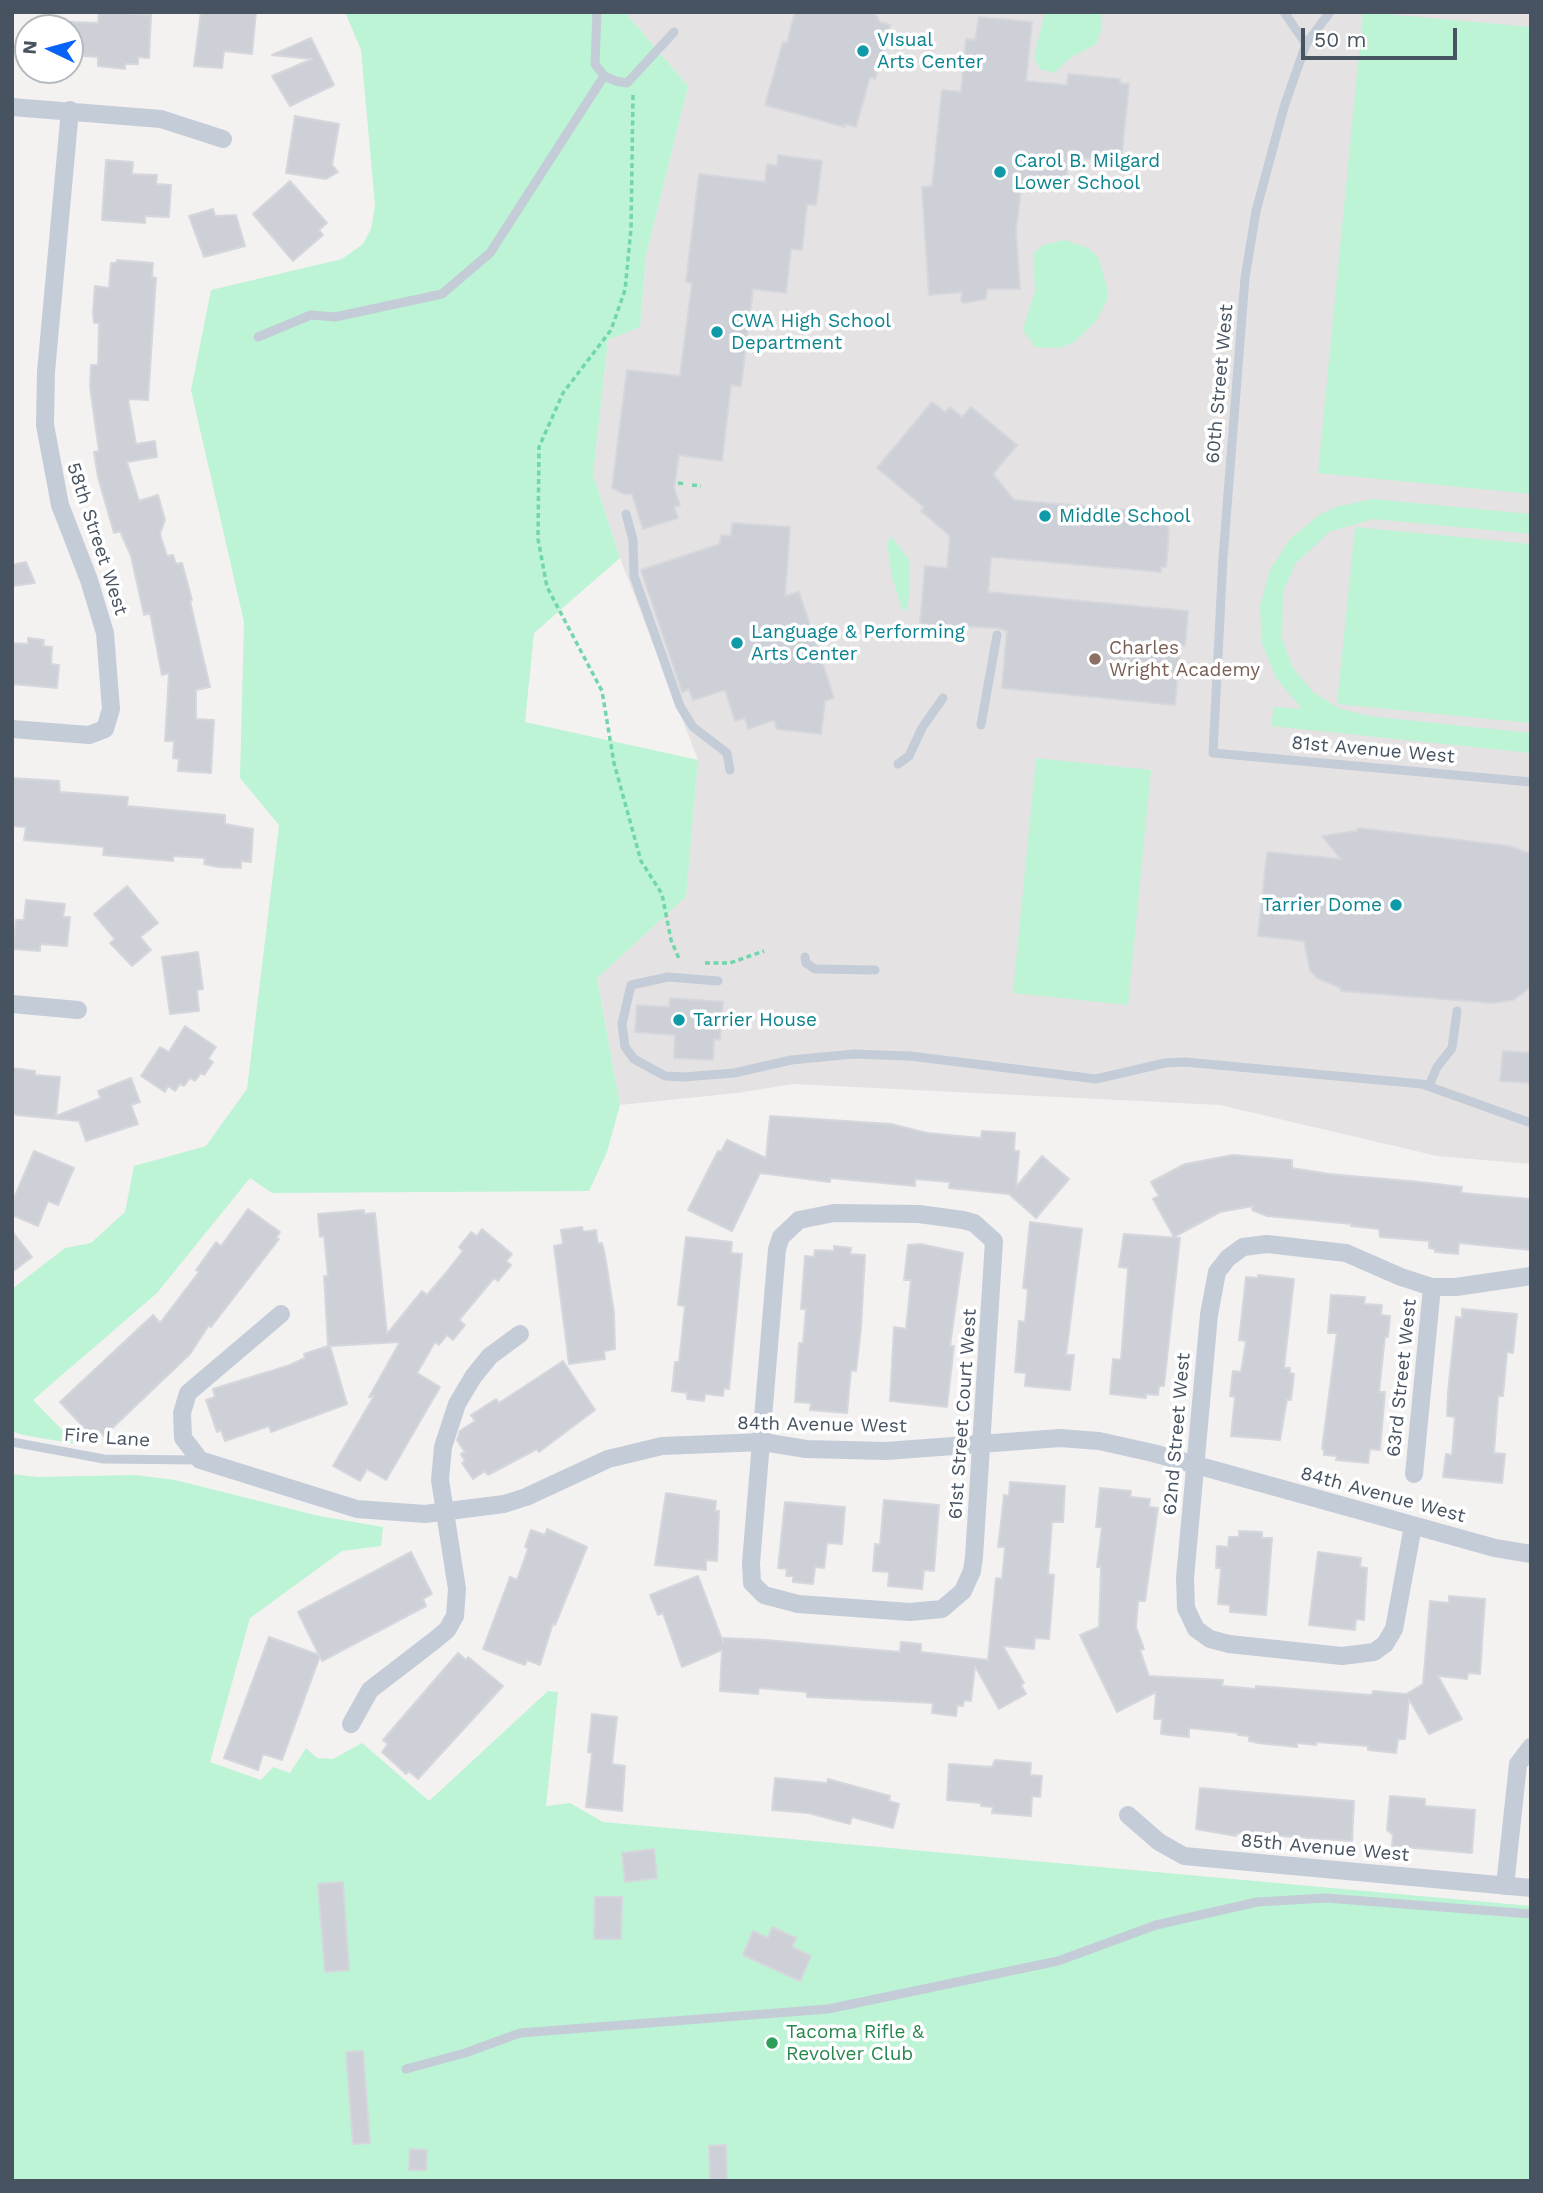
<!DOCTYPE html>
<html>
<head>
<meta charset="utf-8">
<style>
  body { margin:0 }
  #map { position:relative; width:1543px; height:2193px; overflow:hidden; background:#f4f1f1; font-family:"Work Sans",sans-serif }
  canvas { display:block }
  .frame { position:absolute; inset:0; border:14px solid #475361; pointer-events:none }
  .north { position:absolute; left:14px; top:14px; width:70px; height:70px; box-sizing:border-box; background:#fff; border:2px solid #b5bac0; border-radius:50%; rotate:275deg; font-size:19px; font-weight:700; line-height:28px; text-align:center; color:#475361 }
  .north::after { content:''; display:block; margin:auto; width:24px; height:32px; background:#0762f8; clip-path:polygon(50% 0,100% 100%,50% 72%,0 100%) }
  .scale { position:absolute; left:1301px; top:28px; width:156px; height:32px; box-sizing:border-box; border:4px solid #475361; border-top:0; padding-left:9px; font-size:21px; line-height:24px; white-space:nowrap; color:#475361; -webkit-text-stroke:5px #fff; paint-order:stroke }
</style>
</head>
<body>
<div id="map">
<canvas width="1543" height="2193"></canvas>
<div class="frame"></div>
<div class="north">N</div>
<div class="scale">50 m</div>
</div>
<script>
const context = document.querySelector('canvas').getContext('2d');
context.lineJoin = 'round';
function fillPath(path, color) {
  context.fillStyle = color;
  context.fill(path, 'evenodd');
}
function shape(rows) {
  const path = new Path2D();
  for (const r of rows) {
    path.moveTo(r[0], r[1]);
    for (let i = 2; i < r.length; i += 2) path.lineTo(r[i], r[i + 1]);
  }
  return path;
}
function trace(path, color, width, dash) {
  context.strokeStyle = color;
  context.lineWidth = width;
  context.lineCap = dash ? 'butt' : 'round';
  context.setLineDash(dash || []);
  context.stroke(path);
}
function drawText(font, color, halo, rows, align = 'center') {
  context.font = font + ' "Work Sans",sans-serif';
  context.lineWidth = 7;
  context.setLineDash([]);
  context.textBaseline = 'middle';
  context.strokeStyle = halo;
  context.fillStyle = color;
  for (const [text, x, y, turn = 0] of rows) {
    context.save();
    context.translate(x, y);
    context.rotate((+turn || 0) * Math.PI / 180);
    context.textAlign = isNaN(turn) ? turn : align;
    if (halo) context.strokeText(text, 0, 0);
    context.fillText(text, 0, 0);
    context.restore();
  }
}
fillPath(shape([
  [625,12,1531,12,1531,1164,1437,1156,1220,1105,793,1084,737,1093,620,1105,597,977,686,897,698,760,620,558,593,475,608,340,640,327,646,256,688,86]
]), '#e5e2e3');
fillPath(shape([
  [345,12,625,12,688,86,646,256,640,327,608,340,593,475,620,558,534,633,525,722,698,760,686,897,597,978,620,1105,607,1152,589,1191,272,1193,250,1178,157,1293,33,1400,76,1444,23,1435,12,1431,12,1289,65,1248,91,1243,125,1212,134,1166,206,1146,247,1089,279,825,240,778,244,622,191,390,211,290,342,259,363,244,371,229,375,206,361,50],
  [1045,12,1099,12,1102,17,1102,29,1096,44,1070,58,1054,73,1040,69,1034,57],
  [1363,12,1531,27,1531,494,1318,473],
  [1065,240,1088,248,1098,257,1107,287,1107,300,1096,321,1073,343,1059,348,1035,347,1023,330,1035,290,1033,254,1043,245],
  [1372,499,1531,514,1531,534,1373,519,1329,532,1295,564,1283,592,1282,639,1293,668,1313,692,1338,708,1368,716,1531,733,1531,753,1271,726,1274,707,1302,709,1276,678,1262,643,1260,606,1270,570,1290,539,1319,515,1336,507],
  [1355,527,1531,544,1531,723,1337,704],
  [891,536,909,560,910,587,907,611,902,609,892,577,887,542],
  [1036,758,1151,770,1128,1005,1013,993],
  [12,1474,38,1477,135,1475,175,1480,319,1516,383,1527,381,1546,342,1551,250,1618,210,1762,261,1780,273,1767,290,1773,306,1748,317,1758,333,1759,362,1743,429,1801,548,1691,558,1692,546,1806,570,1803,603,1822,1531,1906,1531,2181,12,2181]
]), '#bcf4d5');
const building = shape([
  [99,12,151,15,149,58,138,57,138,64,125,64,125,69,98,66,98,57,70,55,70,22,98,23,99,12],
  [201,12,256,12,252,54,224,51,222,68,194,66,201,12],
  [795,12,874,12,880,22,890,25,875,79,870,77,856,127,845,124,845,127,765,105,783,42,787,43,795,12],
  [979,17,1032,22,1026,81,1067,85,1068,74,1120,79,1120,83,1129,84,1121,162,1080,158,1079,163,1068,162,1065,186,1022,181,1016,231,1020,289,987,289,986,299,964,303,961,301,962,292,929,295,922,187,932,186,942,90,961,92,966,39,975,40,979,17],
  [311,38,334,85,290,106,272,76,312,59,272,55,311,38],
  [295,116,339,124,332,165,338,172,326,179,286,173,295,116],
  [778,155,822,161,816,205,807,204,802,250,791,249,786,293,753,289,741,386,731,385,722,461,679,455,674,488,680,505,674,507,678,518,643,529,632,494,624,494,612,488,627,370,680,376,692,283,686,282,699,174,765,182,767,164,777,166,778,155],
  [106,160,133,162,132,174,157,175,156,184,171,185,169,217,145,216,145,223,102,220,106,160],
  [290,181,327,223,319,230,323,235,293,261,253,214,290,181],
  [213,209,215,216,236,215,245,246,204,257,189,216,213,209],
  [117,260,153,263,152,277,156,278,148,400,128,399,136,444,155,441,157,457,127,462,139,501,158,495,165,520,160,534,167,556,173,555,176,564,182,563,192,600,190,601,210,687,196,690,196,719,214,720,211,773,178,771,179,759,173,758,174,741,165,741,169,673,162,675,150,613,144,615,131,556,120,531,114,533,98,477,94,452,99,451,90,387,91,365,98,365,99,323,94,323,93,313,95,286,109,288,111,263,116,263,117,260],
  [932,402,945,412,950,407,962,417,971,407,1017,445,993,474,1014,500,1164,513,1164,519,1169,520,1168,546,1166,567,1161,567,1161,572,991,557,988,592,1188,611,1185,646,1180,645,1175,705,1002,688,1007,631,998,628,920,624,925,566,947,568,950,536,921,511,924,507,877,468,932,402],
  [732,523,790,527,785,596,799,592,834,698,825,701,821,734,777,729,774,720,748,729,745,718,735,721,725,690,693,700,689,689,682,692,641,570,720,544,721,535,731,536,732,523],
  [26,562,35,583,12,586,12,565,26,562],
  [28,638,44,640,43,646,52,647,51,664,59,665,57,688,12,684,12,643,28,644,28,638],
  [12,778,59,781,60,792,128,797,127,806,225,815,225,824,253,829,251,862,241,861,241,868,218,867,204,864,205,858,173,856,173,861,103,855,104,847,24,840,26,827,12,826,12,778],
  [1358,828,1510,846,1531,854,1531,987,1513,1000,1493,1003,1341,991,1341,988,1317,978,1310,970,1304,941,1258,936,1267,852,1341,859,1322,836,1357,831,1358,828],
  [127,886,158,923,140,937,151,950,132,966,110,943,115,939,94,914,127,886],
  [26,900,65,904,63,917,70,917,67,946,40,944,40,951,13,949,16,920,24,920,26,900],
  [198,952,203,989,197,990,199,1011,170,1014,162,957,198,952],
  [670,998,723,1002,720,1040,714,1039,713,1060,674,1058,675,1035,635,1032,637,1005,669,1007,670,998],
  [185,1026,216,1047,208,1059,213,1062,204,1075,201,1073,195,1081,190,1078,184,1086,180,1084,175,1091,168,1086,165,1092,141,1076,160,1047,169,1052,185,1026],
  [1503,1051,1531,1053,1531,1083,1500,1081,1503,1051],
  [12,1068,35,1071,35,1075,60,1077,56,1116,101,1098,98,1091,131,1078,140,1102,131,1105,138,1124,86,1141,79,1121,16,1115,12,1112,12,1068],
  [770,1116,891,1124,927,1133,981,1138,982,1131,1015,1133,1014,1151,1019,1151,1016,1187,1042,1156,1069,1179,1036,1218,1009,1194,949,1188,950,1182,915,1179,915,1186,830,1178,830,1182,760,1173,732,1231,688,1210,718,1151,721,1152,727,1140,766,1158,770,1116],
  [34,1151,74,1168,58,1205,48,1201,38,1226,12,1215,12,1203,34,1151],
  [1233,1155,1292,1160,1292,1168,1329,1174,1420,1182,1462,1187,1461,1193,1531,1199,1531,1250,1459,1243,1458,1254,1435,1252,1435,1249,1429,1248,1429,1241,1380,1237,1379,1229,1351,1226,1352,1224,1267,1216,1252,1210,1253,1206,1220,1212,1174,1237,1153,1199,1159,1196,1151,1182,1185,1164,1233,1155],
  [248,1209,280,1232,276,1238,279,1239,211,1327,209,1325,190,1354,104,1436,98,1430,92,1436,60,1402,153,1315,160,1323,199,1272,196,1270,216,1242,221,1246,248,1209],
  [364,1210,364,1214,375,1213,387,1334,422,1291,427,1295,445,1274,463,1251,459,1247,471,1232,477,1236,482,1229,512,1254,506,1261,511,1265,498,1281,494,1278,459,1320,465,1325,453,1340,447,1335,439,1345,435,1342,417,1373,440,1387,386,1480,367,1469,360,1481,333,1466,374,1396,369,1397,400,1342,330,1346,347,1404,271,1432,269,1426,225,1441,221,1430,217,1432,206,1400,215,1397,213,1389,290,1365,305,1358,304,1354,328,1346,324,1276,328,1276,324,1236,320,1237,318,1214,364,1210],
  [1030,1222,1082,1229,1066,1355,1074,1355,1070,1390,1025,1386,1026,1373,1015,1372,1019,1321,1025,1322,1028,1289,1023,1288,1030,1222],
  [582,1227,583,1232,596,1230,598,1244,602,1243,605,1255,614,1313,615,1349,604,1351,605,1359,569,1364,554,1246,563,1244,561,1230,582,1227],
  [12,1231,32,1257,12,1272,12,1231],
  [1124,1234,1180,1238,1164,1386,1159,1386,1158,1395,1146,1394,1146,1398,1110,1394,1113,1359,1121,1360,1128,1268,1119,1267,1124,1234],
  [686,1237,732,1242,731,1253,742,1254,729,1389,724,1388,723,1396,705,1394,704,1401,687,1399,687,1393,672,1391,675,1362,679,1362,685,1306,678,1305,686,1237],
  [920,1244,963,1253,950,1346,954,1346,947,1407,890,1401,894,1327,906,1329,911,1280,904,1280,908,1245,920,1244],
  [834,1246,851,1248,850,1254,865,1255,861,1328,856,1371,851,1370,847,1413,810,1410,811,1403,795,1402,799,1343,803,1343,806,1309,801,1309,805,1256,814,1257,815,1250,834,1251,834,1246],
  [1258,1275,1294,1279,1284,1368,1290,1368,1290,1373,1294,1374,1291,1400,1287,1399,1280,1440,1231,1436,1235,1397,1230,1396,1233,1371,1241,1372,1246,1341,1239,1340,1246,1277,1258,1278,1258,1275],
  [1331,1295,1365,1297,1364,1304,1382,1305,1381,1315,1390,1316,1388,1337,1385,1337,1379,1392,1385,1392,1380,1450,1370,1449,1368,1463,1336,1460,1337,1456,1324,1455,1324,1450,1322,1449,1337,1333,1328,1333,1331,1295],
  [1462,1309,1517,1314,1513,1353,1507,1352,1503,1396,1498,1396,1494,1453,1505,1454,1502,1483,1443,1477,1446,1454,1452,1455,1455,1417,1447,1416,1448,1392,1456,1317,1462,1318,1462,1309],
  [563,1361,595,1410,539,1452,537,1449,488,1475,485,1471,473,1479,462,1463,465,1461,461,1454,465,1452,457,1440,460,1431,475,1421,471,1415,496,1399,499,1403,563,1361],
  [1010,1482,1065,1486,1063,1522,1052,1522,1048,1574,1054,1575,1053,1591,1049,1639,1035,1638,1034,1649,1003,1646,1024,1683,1021,1685,1026,1694,999,1709,975,1666,971,1701,964,1700,963,1706,957,1705,956,1716,932,1713,933,1703,807,1697,807,1692,759,1688,758,1694,720,1691,722,1650,682,1667,663,1613,658,1615,650,1595,698,1576,723,1642,723,1638,766,1640,900,1652,901,1642,921,1644,921,1652,988,1660,996,1578,1002,1579,1005,1547,998,1547,1001,1522,1004,1495,1009,1496,1010,1482],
  [1100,1488,1131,1491,1130,1497,1150,1499,1149,1507,1158,1508,1145,1601,1138,1601,1136,1627,1144,1649,1140,1650,1149,1676,1223,1680,1222,1686,1256,1689,1256,1686,1372,1695,1373,1691,1406,1694,1423,1684,1430,1601,1449,1603,1449,1596,1485,1599,1480,1674,1468,1673,1467,1679,1438,1676,1462,1719,1429,1734,1409,1699,1405,1739,1398,1739,1396,1753,1368,1750,1368,1746,1316,1742,1316,1745,1297,1743,1297,1747,1258,1743,1249,1741,1249,1736,1238,1735,1238,1733,1189,1728,1189,1737,1161,1734,1162,1719,1154,1719,1156,1692,1117,1712,1080,1635,1099,1627,1101,1567,1097,1567,1102,1527,1096,1527,1100,1488],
  [666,1493,716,1501,715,1511,719,1511,717,1561,706,1560,706,1570,655,1565,666,1493],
  [884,1500,939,1505,934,1571,924,1570,922,1589,888,1586,889,1572,873,1571,875,1544,880,1545,884,1500],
  [785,1502,845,1507,842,1544,827,1543,824,1568,815,1567,813,1584,793,1582,793,1576,786,1576,787,1569,778,1568,785,1502],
  [547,1529,587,1547,555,1625,553,1623,540,1665,527,1660,525,1665,483,1649,510,1577,517,1580,528,1549,525,1547,531,1530,545,1535,547,1529],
  [1239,1531,1262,1532,1262,1538,1272,1538,1266,1615,1230,1612,1230,1605,1218,1604,1221,1568,1216,1568,1217,1546,1228,1547,1229,1537,1239,1537,1239,1531],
  [411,1552,432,1594,423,1599,426,1606,322,1661,320,1656,282,1760,263,1754,258,1770,224,1758,269,1637,319,1655,298,1612,411,1552],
  [1318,1552,1361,1558,1360,1567,1367,1568,1364,1620,1356,1619,1355,1630,1309,1625,1318,1552],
  [458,1653,466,1660,468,1657,503,1686,418,1779,409,1771,406,1774,382,1752,388,1744,383,1740,458,1653],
  [592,1714,617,1717,612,1764,625,1766,622,1811,586,1807,592,1753,588,1752,592,1714],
  [995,1760,1031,1763,1030,1775,1042,1776,1040,1797,1032,1796,1031,1816,992,1813,993,1807,981,1806,981,1803,947,1800,949,1764,992,1767,995,1760],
  [775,1778,827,1783,828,1779,890,1796,889,1801,899,1804,893,1828,852,1817,850,1824,808,1813,772,1810,775,1778],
  [1200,1788,1354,1801,1352,1841,1237,1833,1236,1836,1196,1829,1200,1788],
  [1390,1796,1425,1799,1425,1806,1475,1810,1472,1853,1392,1846,1393,1835,1387,1830,1390,1796],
  [654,1849,657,1878,625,1882,622,1853,654,1849],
  [343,1882,349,1970,325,1972,318,1884,343,1882],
  [595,1897,622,1897,621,1939,594,1939,595,1897],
  [772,1927,796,1938,792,1947,811,1956,800,1981,743,1955,753,1931,768,1938,772,1927],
  [363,2051,370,2143,353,2144,346,2052,363,2051],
  [726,2145,727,2181,710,2181,709,2146,726,2145],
  [410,2149,427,2150,426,2170,409,2170,410,2149]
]);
fillPath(building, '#cdd0d6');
trace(building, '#d5d7dd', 2);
trace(shape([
  [633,95,631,229,625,290,611,330,563,393,539,447,538,539,547,587,602,691,614,763,641,861,662,894,671,940,680,961],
  [678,483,686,484],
  [692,485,701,486],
  [705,963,730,963,764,951]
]), '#71d6aa', 3.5, [5, 3.5]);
trace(shape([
  [597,12,595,64,604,76,616,81,627,83,674,32],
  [1284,12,1306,44],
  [1330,12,1306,44,1284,107,1256,211,1245,278,1223,558,1213,753,1531,782],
  [258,337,311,315,335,317,442,294,490,253,604,76],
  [626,514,633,540,634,576,680,706,693,727,727,753,730,770],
  [981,725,997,635],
  [898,764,909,756,922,728,943,698],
  [805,957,806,963,815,969,875,970],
  [718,981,668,977,631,985,622,1024,625,1047,634,1059,665,1076,683,1077,734,1073,791,1060,854,1054,910,1056,1096,1079,1165,1063,1185,1062,1422,1084,1531,1123],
  [1429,1086,1437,1067,1452,1048,1457,1011],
  [12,1442,104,1459,198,1460],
  [406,2069,465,2053,520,2033,828,2009,1058,1961,1156,1925,1257,1902,1326,1898,1531,1914]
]), '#c4ccd7', 9);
trace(shape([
  [12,107,161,119,223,139],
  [12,729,89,735,105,729,111,709,105,633,89,580,60,505,45,425,46,372,70,110],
  [12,1004,78,1010],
  [834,1213,919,1214,963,1220,974,1223,994,1241,974,1557,972,1571,963,1591,942,1609,910,1612,798,1604,764,1595,752,1583,751,1563,777,1249,781,1237,799,1220,834,1213],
  [281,1314,188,1393,182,1413,183,1438,200,1460,357,1509,425,1514,504,1504,526,1497,608,1459,662,1446,763,1442,806,1449,886,1451,1060,1438,1099,1441,1153,1453,1495,1548,1531,1554],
  [1414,1474,1432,1287],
  [1413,1526,1394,1629,1385,1644,1374,1652,1342,1656,1229,1644,1210,1639,1196,1629,1186,1608,1185,1578,1209,1315,1217,1272,1228,1258,1243,1247,1267,1244,1346,1253,1401,1277,1432,1287,1456,1287,1531,1276],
  [351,1724,370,1690,435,1640,447,1630,455,1616,457,1589,440,1480,443,1447,457,1404,473,1377,490,1356,520,1334],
  [1128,1815,1159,1842,1184,1856,1531,1888],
  [1505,1886,1518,1764,1531,1747]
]), '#c4ccd7', 18);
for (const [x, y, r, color] of [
  [863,51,7,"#0f9aa8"],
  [1000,172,7,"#0f9aa8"],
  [717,332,7,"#0f9aa8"],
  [1045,516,7,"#0f9aa8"],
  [737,643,7,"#0f9aa8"],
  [1095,659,7,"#8d6e63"],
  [1396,905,7,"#0f9aa8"],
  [679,1020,7,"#0f9aa8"],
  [772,2043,7,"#2e9e5b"]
]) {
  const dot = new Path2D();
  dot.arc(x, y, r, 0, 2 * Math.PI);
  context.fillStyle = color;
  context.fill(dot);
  trace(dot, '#fff', 2.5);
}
drawText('19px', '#0d838f', '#fff', [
  ["VIsual",877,40],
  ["Arts Center",877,62],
  ["Carol B. Milgard",1014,161],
  ["Lower School",1014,183],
  ["CWA High School",731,321],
  ["Department",731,343],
  ["Middle School",1059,516],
  ["Language & Performing",751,632],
  ["Arts Center",751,654],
  ["Tarrier Dome",1382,905,"right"],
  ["Tarrier House",693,1020]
], 'left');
drawText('19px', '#475361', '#fff', [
  ["60th Street West",1220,384,-85],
  ["58th Street West",97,539,72],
  ["81st Avenue West",1373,750,5],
  ["63rd Street West",1402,1378,-84],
  ["61st Street Court West",963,1414,-86],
  ["84th Avenue West",822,1425,1],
  ["62nd Street West",1177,1434,-85],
  ["Fire Lane",107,1438,4],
  ["84th Avenue West",1383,1495,15],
  ["85th Avenue West",1325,1848,5]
]);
drawText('19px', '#785e54', '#fff', [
  ["Charles",1109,648],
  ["Wright Academy",1109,670]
], 'left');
drawText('19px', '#27864d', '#fff', [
  ["Tacoma Rifle &",786,2032],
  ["Revolver Club",786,2054]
], 'left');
</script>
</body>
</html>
